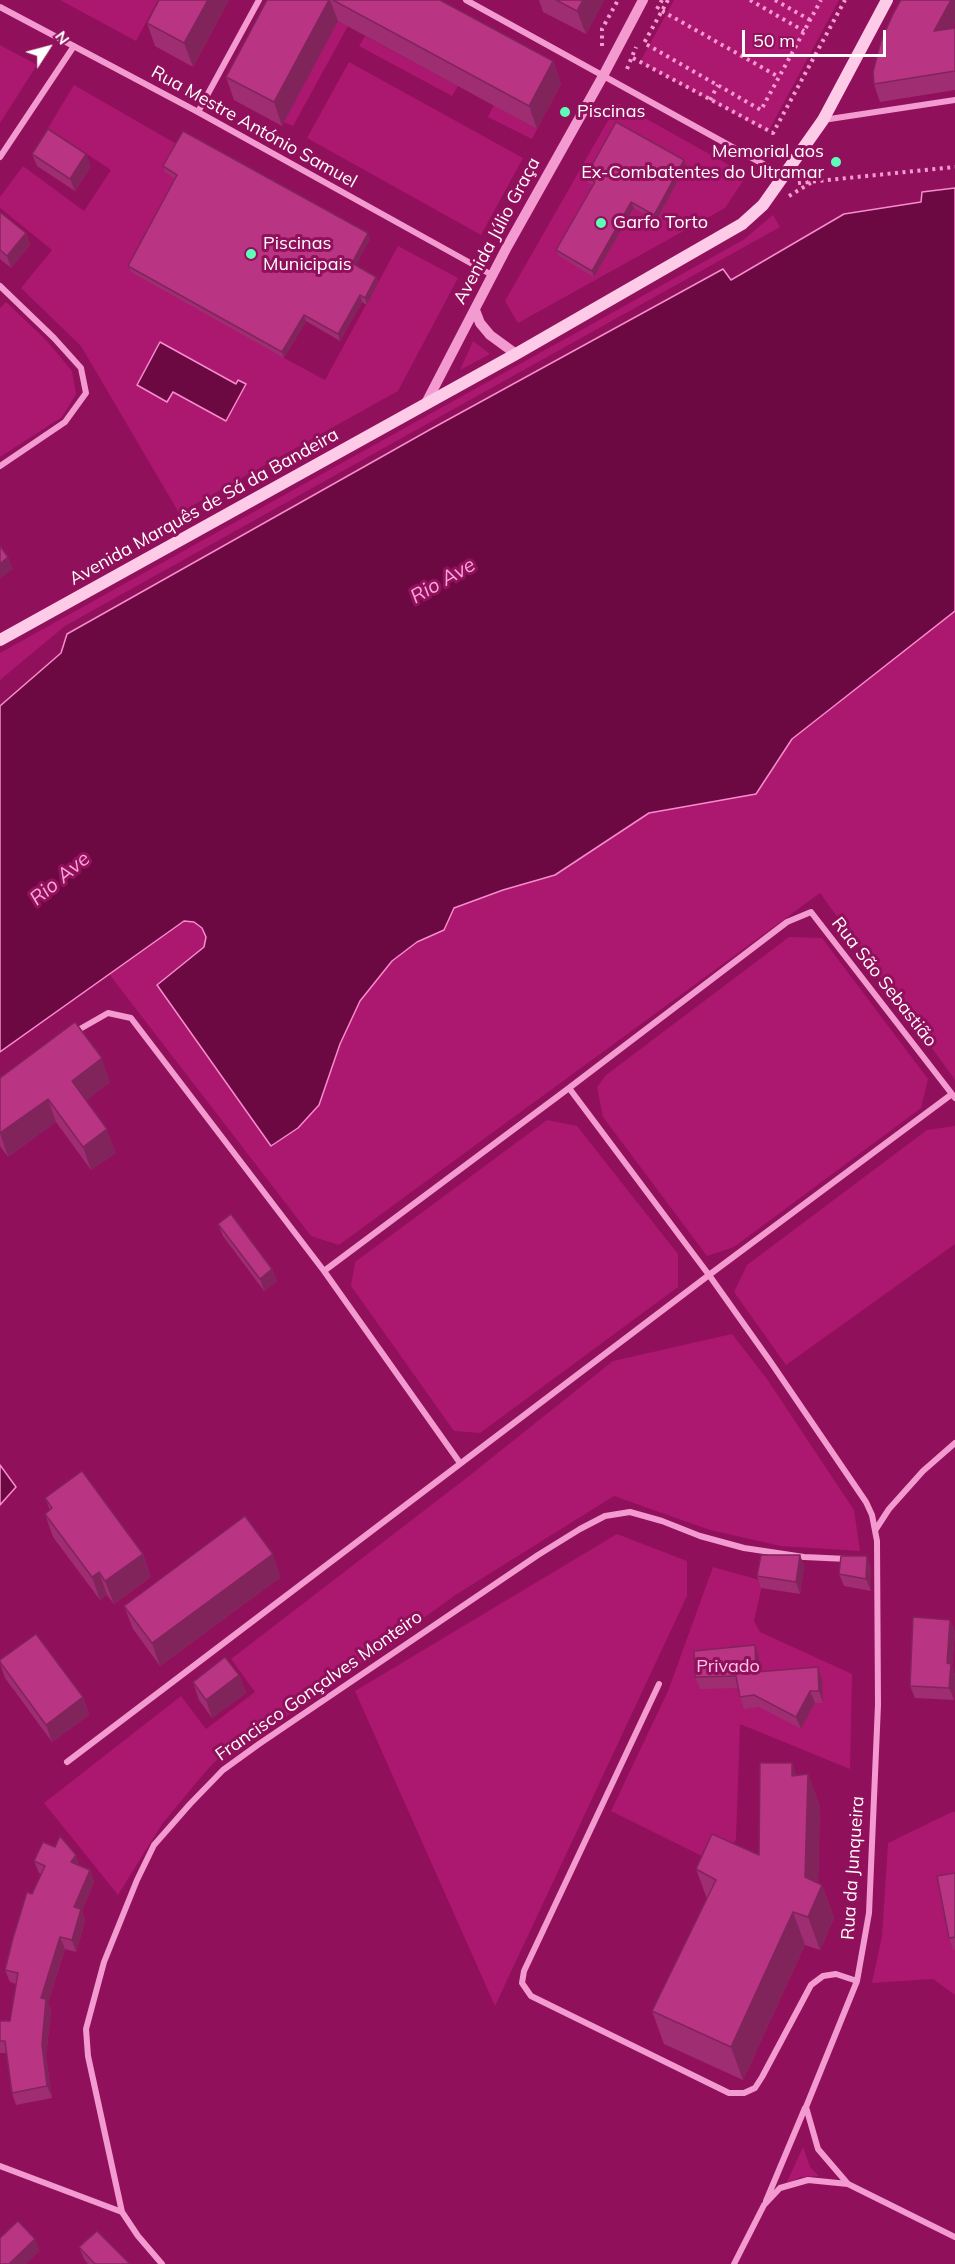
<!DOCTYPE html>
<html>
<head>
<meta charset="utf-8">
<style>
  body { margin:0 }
  #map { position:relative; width:955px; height:2264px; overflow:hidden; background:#91105b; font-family:Mulish,sans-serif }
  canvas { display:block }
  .north { position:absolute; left:18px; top:18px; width:60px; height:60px; -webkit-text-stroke:4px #91105b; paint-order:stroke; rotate:54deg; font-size:16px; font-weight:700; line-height:24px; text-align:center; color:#fff }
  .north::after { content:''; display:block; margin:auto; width:21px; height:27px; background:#fff; clip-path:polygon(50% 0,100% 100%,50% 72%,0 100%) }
  .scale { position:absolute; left:742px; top:30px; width:144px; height:27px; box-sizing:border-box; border:3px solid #fff; border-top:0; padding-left:8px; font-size:18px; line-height:21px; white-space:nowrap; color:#fff; -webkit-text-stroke:4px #91105b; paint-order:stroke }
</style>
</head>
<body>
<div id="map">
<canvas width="955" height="2264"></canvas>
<div class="north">N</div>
<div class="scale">50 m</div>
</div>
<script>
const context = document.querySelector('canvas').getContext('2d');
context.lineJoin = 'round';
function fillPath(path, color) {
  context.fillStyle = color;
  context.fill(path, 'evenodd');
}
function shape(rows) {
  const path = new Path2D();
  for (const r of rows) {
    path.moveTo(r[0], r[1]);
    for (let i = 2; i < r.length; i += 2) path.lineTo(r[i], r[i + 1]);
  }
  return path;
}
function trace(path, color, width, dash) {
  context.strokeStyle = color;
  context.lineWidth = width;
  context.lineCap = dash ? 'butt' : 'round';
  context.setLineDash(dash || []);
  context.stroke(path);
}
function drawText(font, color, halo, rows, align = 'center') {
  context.font = font + ' Mulish,sans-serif';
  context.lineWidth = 6;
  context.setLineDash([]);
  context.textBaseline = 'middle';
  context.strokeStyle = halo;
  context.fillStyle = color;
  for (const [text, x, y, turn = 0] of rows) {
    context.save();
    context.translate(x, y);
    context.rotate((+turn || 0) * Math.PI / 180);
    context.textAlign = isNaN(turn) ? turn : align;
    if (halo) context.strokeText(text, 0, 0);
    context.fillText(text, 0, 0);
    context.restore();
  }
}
fillPath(shape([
  [60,0,158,0,136,41],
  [674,0,839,0,768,132,640,62],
  [338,21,348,26,293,126,284,122],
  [365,36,458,86,452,96,359,46],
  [0,45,37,65,0,123],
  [349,62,523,158,481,235,307,138],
  [74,85,180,146,179,181,284,358,325,380,398,246,458,278,398,391,179,513,81,346,21,288,52,250,0,208,0,197,23,166,84,211,111,170,48,128],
  [618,103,747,175,725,208,518,323,505,301],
  [494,105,537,129,532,139,488,117],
  [773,215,780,227,65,626,0,680,0,653,743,240],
  [6,302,46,340,72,371,76,394,62,417,0,457,0,308],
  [473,341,490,354,460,370],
  [955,611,955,1080,820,893,339,1245,311,1236,109,974,184,921,194,922,202,928,206,937,204,948,340,1044,360,1001,392,961,417,942,444,930,454,908,503,890,612,838,649,813,756,794,792,739],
  [789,937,822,938,928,1079,921,1108,734,1247,707,1256,603,1117,597,1087,606,1075],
  [547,1120,577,1126,678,1254,678,1287,480,1433,454,1431,351,1286,355,1262],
  [955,1126,955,1244,786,1365,734,1292,747,1265,927,1130],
  [732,1334,767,1379,854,1510,860,1551,780,1546,710,1530,614,1496,457,1594,266,1731,236,1740,206,1771,162,1824,118,1895,44,1803,181,1696,206,1729,255,1692,231,1659,469,1476,613,1361],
  [617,1534,687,1561,687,1596,495,2006,355,1691],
  [713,1567,763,1581,754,1621,760,1632,852,1674,850,1769,740,1724,736,1839,724,1867,611,1811,668,1691],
  [952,1812,955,1812,955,1995,933,1979,872,1983,882,1936,888,1843],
  [803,2147,810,2167,819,2176,801,2177,786,2184]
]), '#ac1770');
const water = shape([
  [955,188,955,611,792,739,756,794,649,813,555,875,503,890,454,908,444,930,417,942,392,961,360,1001,340,1044,319,1105,298,1128,271,1146,157,985,204,947,206,937,202,928,194,922,184,921,0,1052,0,706,61,653,67,634,431,429,723,269,731,280,844,214,921,202,922,192,955,188],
  [160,342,236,384,238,380,246,384,226,421,173,392,167,402,137,385,160,342],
  [0,1465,16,1487,0,1505,0,1465]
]);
fillPath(water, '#6c0942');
trace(water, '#f78ccd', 1.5);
trace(shape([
  [668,0,644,43,761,110,821,0],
  [750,0,804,31],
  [775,0,810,20],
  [657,9,662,0],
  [662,11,779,77],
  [602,46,602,29,618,0],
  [633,58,773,133,845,0],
  [627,69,636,47],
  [710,100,718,85],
  [798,183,955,167],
  [789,196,812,182]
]), '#f39ad0', 4, [3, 4.5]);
trace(shape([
  [466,0,783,175],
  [0,7,198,112,492,275],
  [198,112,259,0],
  [823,120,955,100],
  [0,157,74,46],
  [0,286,54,338,81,368,86,393,65,422,0,466],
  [73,1033,108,1013,131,1018,324,1271,460,1463],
  [569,1088,709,1275,770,1361,866,1502,872,1515,877,1541,878,1705,869,1913,857,1981,806,2107,818,2149,848,2184,955,2237],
  [324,1271,569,1088,787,922,811,912,955,1098],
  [876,1529,889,1509,923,1471,955,1443],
  [659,1684,524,1971,522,1983,531,1996,729,2093,744,2093,755,2088,762,2077,811,1985,823,1976,836,1974,857,1981],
  [67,1762,709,1275,952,1094],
  [0,2166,122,2212],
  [766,2201,805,2108],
  [162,2264,138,2236,122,2212,88,2056,86,2029,104,1962,137,1880,154,1845,190,1804,223,1770,259,1744,538,1555,580,1529,605,1516,630,1512,662,1521,700,1536,744,1548,804,1557,847,1559],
  [734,2264,764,2205,780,2188,808,2180,848,2184]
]), '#f39ad0', 6);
trace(shape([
  [475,310,480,323,490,335,516,354],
  [425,405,507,247,603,76,643,0]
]), '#f39ad0', 10);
trace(shape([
  [0,640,516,354,742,224,763,205,823,120,887,0]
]), '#fdcae7', 12);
fillPath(shape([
  [229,0,193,67,155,46,147,23],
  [267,0,440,0,553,61,561,84,537,129,338,21,282,126,234,100,226,77],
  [539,0,604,0,586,34,543,12],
  [955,0,955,22,952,28,955,28,955,90,880,102,874,84],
  [32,154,91,166,75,191,37,166],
  [163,166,370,239,356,265,376,277,378,283,367,305,362,302,340,341,306,321,284,358,131,272,128,266,175,179,165,172],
  [686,166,656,221,634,208,594,277,559,256,556,250,593,185,588,183,586,176],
  [0,212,26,233,30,245,11,268,0,259],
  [0,1078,110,1082,86,1100,116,1153,91,1170,56,1122,8,1157,0,1146],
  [218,1224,272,1269,277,1281,264,1291,223,1236],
  [45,1498,143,1554,151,1577,114,1604,107,1595,100,1600,53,1537,45,1514,50,1510],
  [800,1555,804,1567,800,1594,761,1588,757,1576],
  [871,1568,871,1591,844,1586,839,1574],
  [281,1577,160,1666,133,1629,124,1606],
  [950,1620,955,1632,952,1667,955,1675,954,1700,915,1698,910,1686],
  [759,1657,760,1672,818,1667,822,1679,823,1703,815,1703,801,1729,759,1707,744,1709,740,1697,738,1688,700,1689,695,1677],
  [0,1660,83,1697,89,1715,52,1742,5,1678,0,1663],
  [239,1675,246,1693,212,1718,199,1700,193,1682],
  [792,1763,796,1775,808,1774,820,1807,818,1883,822,1885,834,1918,820,1950,805,1945,743,2080,664,2044,652,2011,707,1899,696,1869,759,1855],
  [34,1861,79,1865,90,1870,94,1882,82,1911,85,1921,76,1952,65,1949,48,2003,51,2011,46,2056,52,2098,16,2105,12,2093,6,2053,0,2053,0,2021,10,2021,16,1984,10,1982,5,1970,32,1894,41,1874,39,1873],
  [955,1873,955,1950,953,1950,949,1938],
  [79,2247,130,2264,88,2264,84,2259]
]), '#9f2d71');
fillPath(shape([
  [208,0,229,0,193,67,184,43],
  [329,0,330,0,338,21,282,126,274,102],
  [583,0,604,0,586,34,577,11],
  [951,0,955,0,955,22,941,49,934,31],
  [553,61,561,84,537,129,529,106],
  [86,154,91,166,75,191,70,179],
  [684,160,686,166,656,221,654,215],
  [631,202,634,208,594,277,592,271],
  [26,233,30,245,11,268,7,256],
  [368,233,370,239,354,269,352,263],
  [376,277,378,283,367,305,365,298],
  [360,295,362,302,340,341,338,334],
  [304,315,306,321,284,358,282,352],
  [8,557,13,569,0,579,0,564],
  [102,1058,110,1082,81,1105,72,1081],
  [48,1099,56,1122,8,1157,0,1133],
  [107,1129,116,1153,91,1170,83,1147],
  [272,1269,277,1281,264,1291,260,1279],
  [143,1554,151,1577,114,1604,105,1581],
  [273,1554,281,1577,160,1666,152,1643],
  [800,1555,804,1567,800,1594,796,1582],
  [867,1556,871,1568,871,1591,866,1579],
  [99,1572,107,1595,100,1600,92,1577],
  [950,1620,955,1632,952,1667,955,1675,954,1700,949,1688,947,1663],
  [755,1645,759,1657,760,1684,756,1672],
  [818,1667,822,1679,823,1703,819,1691],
  [239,1675,246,1693,212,1718,206,1700],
  [810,1691,815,1703,801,1729,796,1717],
  [83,1697,89,1715,52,1742,46,1725],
  [792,1763,804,1796,792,1776],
  [808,1774,820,1807,818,1894,822,1885,834,1918,820,1950,808,1917,805,1877],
  [76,1855,80,1867,71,1862],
  [90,1870,94,1882,82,1911,85,1921,76,1952,72,1940,74,1907],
  [793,1912,805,1945,743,2080,731,2047],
  [60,1937,65,1949,48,2003,51,2011,46,2056,52,2098,47,2086,42,2044,41,1998],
  [35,2239,40,2251,26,2264,9,2264]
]), '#82245c');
const building = shape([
  [159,0,208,0,184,43,147,23,159,0],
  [267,0,329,0,274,102,226,77,267,0],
  [333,0,440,0,553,61,529,106,333,0],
  [556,0,583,0,577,11,556,0],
  [901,0,951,0,934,31,955,28,955,71,874,84,873,72,881,41,893,14,901,0],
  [616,122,684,160,654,215,631,202,592,271,556,250,595,182,586,176,616,122],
  [48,129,86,154,70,179,32,154,48,129],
  [183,131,368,233,352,263,376,277,365,298,360,295,338,334,304,315,282,352,128,266,177,175,163,166,183,131],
  [0,212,26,233,7,256,0,250,0,212],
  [0,546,8,557,0,564,0,546],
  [75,1022,102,1058,72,1081,107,1129,83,1147,48,1099,0,1133,0,1078,75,1022],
  [231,1214,272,1269,260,1279,218,1224,231,1214],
  [82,1471,143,1554,105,1581,99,1572,92,1577,45,1514,52,1508,45,1498,82,1471],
  [245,1516,273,1554,152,1643,124,1606,245,1516],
  [761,1555,800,1555,796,1582,757,1576,761,1555],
  [841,1556,867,1556,866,1579,839,1574,841,1556],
  [913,1617,950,1620,947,1663,951,1664,949,1688,910,1686,913,1617],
  [36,1634,83,1697,46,1725,0,1662,0,1660,36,1634],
  [755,1645,756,1672,818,1667,819,1691,810,1691,796,1717,754,1695,740,1697,736,1676,695,1677,694,1651,755,1645],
  [225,1657,239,1675,206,1700,193,1682,225,1657],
  [760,1763,792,1763,792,1776,808,1774,805,1877,822,1885,808,1917,793,1912,731,2047,652,2011,716,1880,696,1869,712,1834,759,1855,760,1763],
  [60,1836,76,1855,71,1862,90,1870,74,1907,81,1909,72,1940,60,1937,41,1998,46,1999,42,2044,47,2086,12,2093,5,2041,0,2041,0,2021,10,2021,18,1973,5,1970,13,1938,27,1892,32,1894,45,1866,34,1861,43,1842,55,1847,60,1836],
  [955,1873,955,1937,949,1938,937,1876,955,1873],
  [18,2221,35,2239,9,2264,0,2264,0,2238,18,2221],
  [97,2231,130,2264,95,2264,79,2247,97,2231]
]);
fillPath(building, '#b93483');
trace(building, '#82245c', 1.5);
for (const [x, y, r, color] of [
  [565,112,6,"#5dffb8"],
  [836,162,6,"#5dffb8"],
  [601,223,6,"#5dffb8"],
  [251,254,6,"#5dffb8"]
]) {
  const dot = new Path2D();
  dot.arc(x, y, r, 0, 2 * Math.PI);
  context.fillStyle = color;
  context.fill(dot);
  trace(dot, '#91105b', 2);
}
drawText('18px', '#fff', '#91105b', [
  ["Piscinas",577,112],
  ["Memorial aos",824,152,"right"],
  ["Ex-Combatentes do Ultramar",824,173,"right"],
  ["Garfo Torto",613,223],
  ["Piscinas",263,244],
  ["Municipais",263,265]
], 'left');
drawText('18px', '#fff', '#91105b', [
  ["Rua Mestre António Samuel",254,127,29],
  ["Avenida Júlio Graça",497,231,-62],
  ["Avenida Marquês de Sá da Bandeira",204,507,-29],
  ["Rua São Sebastião",884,982,52],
  ["Francisco Gonçalves Monteiro",319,1686,-35],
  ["Rua da Junqueira",853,1868,-86]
]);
drawText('18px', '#fec2e6', '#91105b', [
  ["Privado",728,1667]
]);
drawText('italic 20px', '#faa6d9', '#91105b', [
  ["Rio Ave",443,581,-30],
  ["Rio Ave",60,879,-40]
]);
</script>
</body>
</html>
